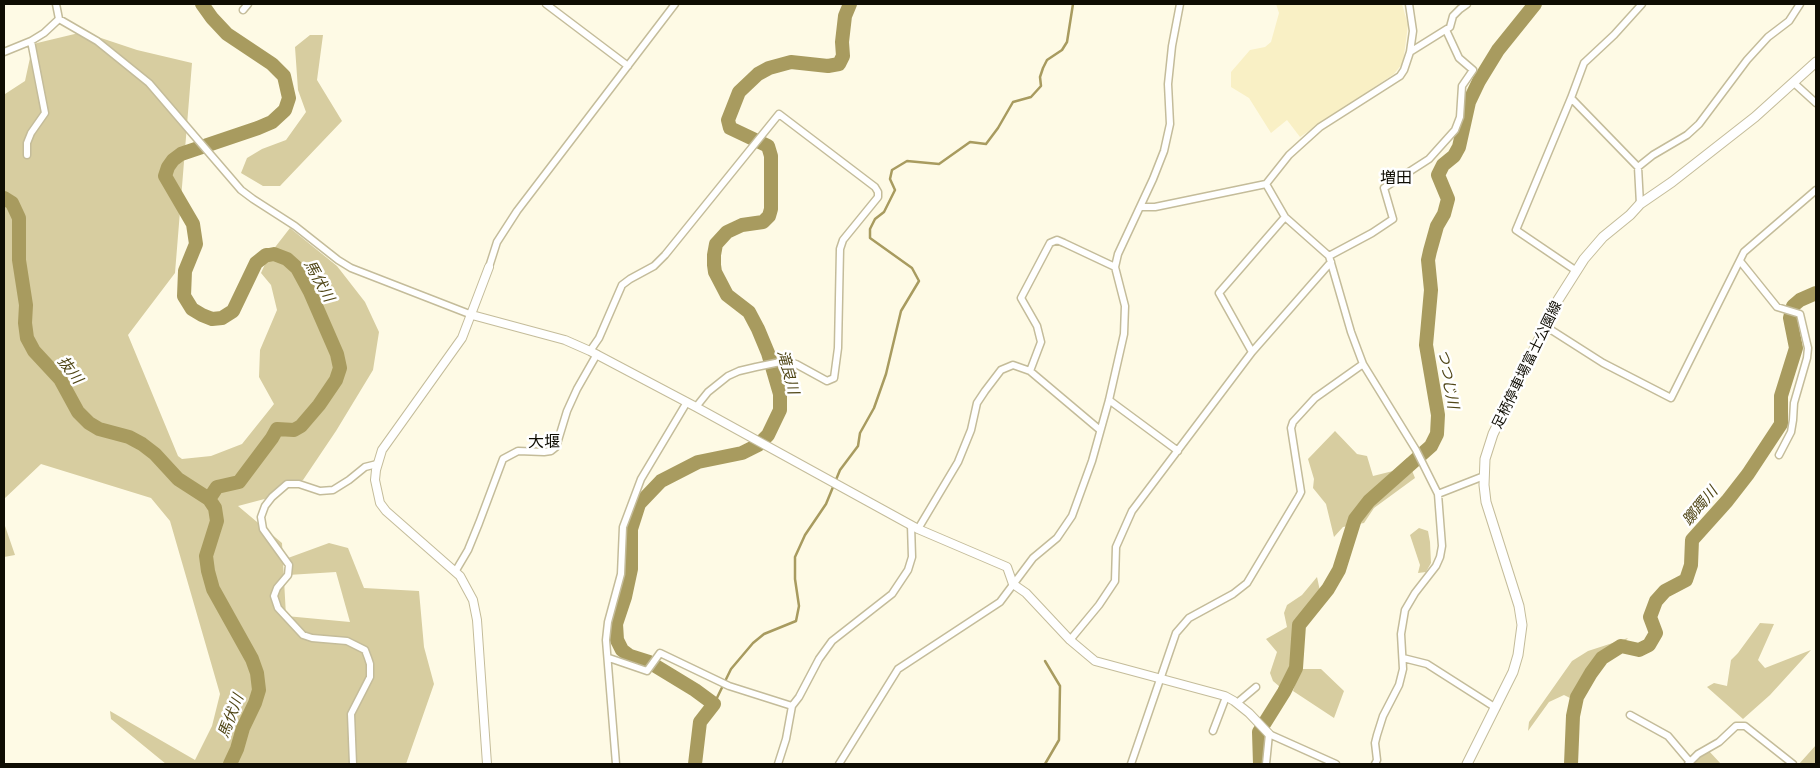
<!DOCTYPE html>
<html>
<head>
<meta charset="utf-8">
<style>
  body { margin:0 }
  #map { position:relative; width:1820px; height:768px; overflow:hidden; background:#fefae5; font-family:"Golos Text",sans-serif }
  canvas { display:block }
  .frame { position:absolute; inset:0; border:5px solid #0f0d03; pointer-events:none }
</style>
</head>
<body>
<div id="map">
<canvas width="1820" height="768"></canvas>
<div class="frame"></div>
</div>
<script>
const context = document.querySelector('canvas').getContext('2d');
context.lineJoin = 'round';
function fillPath(path, color) {
  context.fillStyle = color;
  context.fill(path, 'evenodd');
}
function shape(rows) {
  const path = new Path2D();
  for (const r of rows) {
    path.moveTo(r[0], r[1]);
    for (let i = 2; i < r.length; i += 2) path.lineTo(r[i], r[i + 1]);
  }
  return path;
}
function trace(path, color, width, dash) {
  context.strokeStyle = color;
  context.lineWidth = width;
  context.lineCap = dash ? 'butt' : 'round';
  context.setLineDash(dash || []);
  context.stroke(path);
}
function drawText(font, color, halo, rows, align = 'center') {
  context.font = font + ' "Golos Text","Noto Sans JP",sans-serif';
  context.lineWidth = 5;
  context.setLineDash([]);
  context.textBaseline = 'middle';
  context.strokeStyle = halo;
  context.fillStyle = color;
  for (const [text, x, y, turn = 0] of rows) {
    context.save();
    context.translate(x, y);
    context.rotate((+turn || 0) * Math.PI / 180);
    context.textAlign = isNaN(turn) ? turn : align;
    if (halo) context.strokeText(text, 0, 0);
    context.fillText(text, 0, 0);
    context.restore();
  }
}
fillPath(shape([
  [1276,4,1402,4,1408,25,1403,63,1394,74,1300,137,1287,120,1271,133,1249,98,1231,87,1231,72,1250,50,1265,47,1271,42,1279,13]
]), '#f9f0c5');
fillPath(shape([
  [83,32,137,50,192,63,175,273,128,335,178,456,182,459,211,456,242,444,274,404,259,377,260,350,277,310,271,285,261,273,269,255,290,228,337,266,365,302,379,332,373,370,336,431,303,480,272,497,238,506,282,543,286,616,350,622,336,572,288,575,288,558,329,543,348,548,364,588,419,591,424,647,434,684,406,764,166,764,111,719,110,711,195,760,212,726,220,694,170,521,151,498,41,464,4,499,5,94,25,81,33,44],
  [310,35,323,35,317,80,342,121,280,186,263,186,241,173,247,158,262,149,286,140,306,112,298,90,295,47],
  [1335,431,1357,454,1367,456,1373,476,1393,471,1407,458,1415,478,1374,508,1364,523,1343,527,1334,537,1326,504,1313,488,1314,479,1308,459],
  [4,523,15,555,4,557],
  [1419,528,1428,531,1430,542,1431,563,1426,572,1418,573,1420,565,1410,535],
  [1317,577,1320,591,1300,637,1298,665,1280,687,1273,681,1270,673,1277,652,1266,639,1287,627,1284,613,1287,605,1302,595],
  [1760,623,1774,624,1758,660,1765,668,1811,650,1770,695,1743,719,1707,687,1714,683,1727,686,1731,660,1738,653],
  [1628,638,1572,699,1564,695,1549,702,1528,731,1529,722,1572,661,1588,651],
  [1300,669,1321,669,1344,691,1334,718,1293,691],
  [1816,745,1816,764,1799,764],
  [1708,750,1721,764,1691,764]
]), '#d7cda0');
trace(shape([
  [1045,661,1060,686,1059,740,1045,764],
  [714,704,731,669,753,643,764,634,796,621,799,606,795,579,795,557,805,535,826,504,840,470,858,446,860,433,874,408,886,374,901,311,919,281,912,268,870,238,870,229,875,219,884,212,895,190,890,179,892,170,907,161,939,164,970,142,986,144,998,128,1013,102,1031,97,1041,86,1040,77,1043,68,1047,60,1062,50,1067,42,1073,4]
]), '#a89b5f', 2.5);
trace(shape([
  [202,4,212,18,227,34,272,64,284,76,289,98,285,110,272,122,258,128,181,154,173,160,168,167,165,176,193,224,196,244,185,271,184,296,192,309,202,315,212,319,222,318,233,311,256,263,266,255,269,255,274,254,287,259,297,268,310,292,337,354,340,368,336,380,319,405,301,426,294,430,277,429,272,438,239,482,217,487,209,499],
  [4,198,12,203,19,218,19,260,26,305,25,323,27,338,34,351,60,379,78,412,89,423,99,429,129,437,142,444,155,454,178,479,209,499,215,508,217,521,206,556,208,571,213,589,252,659,257,673,259,690,255,703,243,728,237,749,230,764],
  [695,764,700,722,714,704,695,690,649,662,630,656,622,650,617,640,616,624,625,597,631,569,631,529,639,504,661,481,698,462,742,453,758,445,768,435,780,410,780,394,768,353,758,329,749,312,727,295,715,272,714,265,714,255,716,244,727,232,742,225,763,222,769,216,771,209,771,156,768,146,730,128,728,120,739,92,758,74,769,68,791,62,828,66,839,64,843,56,842,42,845,16,850,4],
  [1260,764,1259,732,1284,692,1296,668,1299,625,1328,589,1339,570,1355,519,1369,501,1431,446,1437,434,1438,415,1426,345,1431,290,1428,260,1430,251,1437,226,1444,214,1448,199,1438,175,1443,165,1454,156,1459,147,1469,102,1479,81,1498,50,1535,4],
  [1571,764,1573,716,1577,697,1591,673,1602,658,1621,646,1639,650,1649,645,1656,633,1650,617,1656,601,1665,591,1686,580,1691,565,1692,540,1727,501,1748,474,1781,424,1781,396,1796,348,1790,318,1793,306,1800,300,1816,293]
]), '#a89b5f', 14);
const minor = shape([
  [56,4,59,19,97,41,149,83,241,190,253,199,295,226,338,260,351,268,472,315],
  [546,4,628,66],
  [243,10,248,4],
  [4,52,31,41,44,33,59,19],
  [1410,52,1450,27,1453,16,1460,9,1467,4],
  [1794,83,1816,103],
  [1571,98,1638,167],
  [27,155,27,143,31,133,45,113,31,41],
  [1266,184,1285,217,1329,256,1351,332,1363,364,1416,450,1438,494,1484,476],
  [1640,204,1638,167,1653,155,1687,135,1699,124,1747,60,1768,37,1789,21,1800,4],
  [1141,207,1155,207,1266,184,1289,155,1320,127,1400,76,1404,70,1410,52,1413,31,1409,4],
  [1329,256,1372,233,1393,219,1384,188,1429,159,1455,130,1460,117,1462,86,1473,70,1459,58,1446,30],
  [1740,261,1777,307,1800,314,1808,348,1807,358,1794,403,1793,420,1791,432,1779,455],
  [489,267,497,242,517,211,675,4],
  [1575,270,1516,230,1571,98,1584,63,1614,35,1642,4],
  [1545,326,1603,363,1671,398,1744,252,1816,190],
  [590,351,599,338,622,285,630,279,654,266,665,255,779,114,875,187,878,192,878,197,843,240,840,249,838,348,834,378,827,381,796,364,785,361,756,367,739,371,728,376,708,392,696,407],
  [1252,352,1219,293,1285,217],
  [1109,400,1178,451],
  [1100,430,1030,371,1041,342,1037,326,1021,298,1050,243,1057,240,1064,243,1115,267],
  [918,529,958,462,971,430,977,403,985,391,1001,370,1013,365,1030,371],
  [455,572,468,550,479,523,503,459,518,451,544,452,551,451,556,447,567,411,577,389,597,354],
  [1070,640,1099,605,1115,581,1116,547,1132,511,1252,352,1331,262],
  [609,658,647,671,660,653,729,686,792,706],
  [1403,658,1427,664,1496,708],
  [1237,703,1256,687],
  [1630,715,1668,736,1690,762],
  [1213,731,1226,697],
  [353,764,351,714,370,677,370,664,368,658,365,650,347,641,312,638,303,635,278,608,274,596,277,588,288,575,289,565,263,529,261,517,265,506,272,497,287,484,299,484,320,491,333,490,349,480,365,467,377,464],
  [616,764,606,640,608,622,621,574,623,527,641,479,687,402],
  [778,764,786,739,792,706,799,697,819,659,832,641,892,594,908,570,912,557,911,525],
  [839,764,898,669,1000,602,1033,558,1057,538,1072,516,1092,461,1109,400,1124,334,1125,306,1115,267,1118,254,1153,179,1164,151,1170,124,1168,84,1172,46,1180,4],
  [1131,764,1176,633,1189,618,1233,594,1247,583,1299,496,1301,492,1291,428,1293,422,1315,398,1363,364],
  [1266,764,1269,734,1336,764],
  [1375,764,1377,760,1375,743,1377,735,1383,716,1399,685,1403,669,1401,634,1405,610,1415,593,1436,566,1440,557,1442,546,1438,494],
  [1688,764,1698,754,1719,742,1736,726,1745,726,1793,764]
]);
const tertiary = shape([
  [472,315,565,340,590,351,696,407,918,529,1007,567,1013,584,1026,593,1070,640,1095,661,1225,696,1234,701,1249,713,1269,734],
  [487,764,477,620,473,600,460,576,386,511,380,503,375,480,376,470,382,450,462,338,489,267]
]);
const secondary = shape([
  [1467,764,1513,672,1518,655,1522,625,1519,606,1486,502,1484,485,1485,459,1493,434,1558,300,1584,259,1603,237,1630,215,1640,204,1672,182,1755,117,1816,62]
]);
trace(minor, '#c4bc9a', 9);
trace(tertiary, '#c4bc9a', 10);
trace(secondary, '#c4bc9a', 11);
trace(minor, '#fff', 6);
trace(tertiary, '#fff', 8);
trace(secondary, '#fff', 9);
drawText('14px', '#0f0d03', '#fff', [
  ["足柄停車場富士公園線",1527,365,-64]
]);
drawText('italic 15px', '#504616', '#fff', [
  ["馬伏川",319,281,61],
  ["抜川",70,370,53],
  ["滝良川",788,372,75],
  ["つつじ川",1448,379,80],
  ["躑躅川",1700,506,-50],
  ["馬伏川",231,716,-69]
]);
drawText('16px', '#0f0d03', '#fff', [
  ["増田",1396,178],
  ["大堰",544,442]
]);
</script>
</body>
</html>
